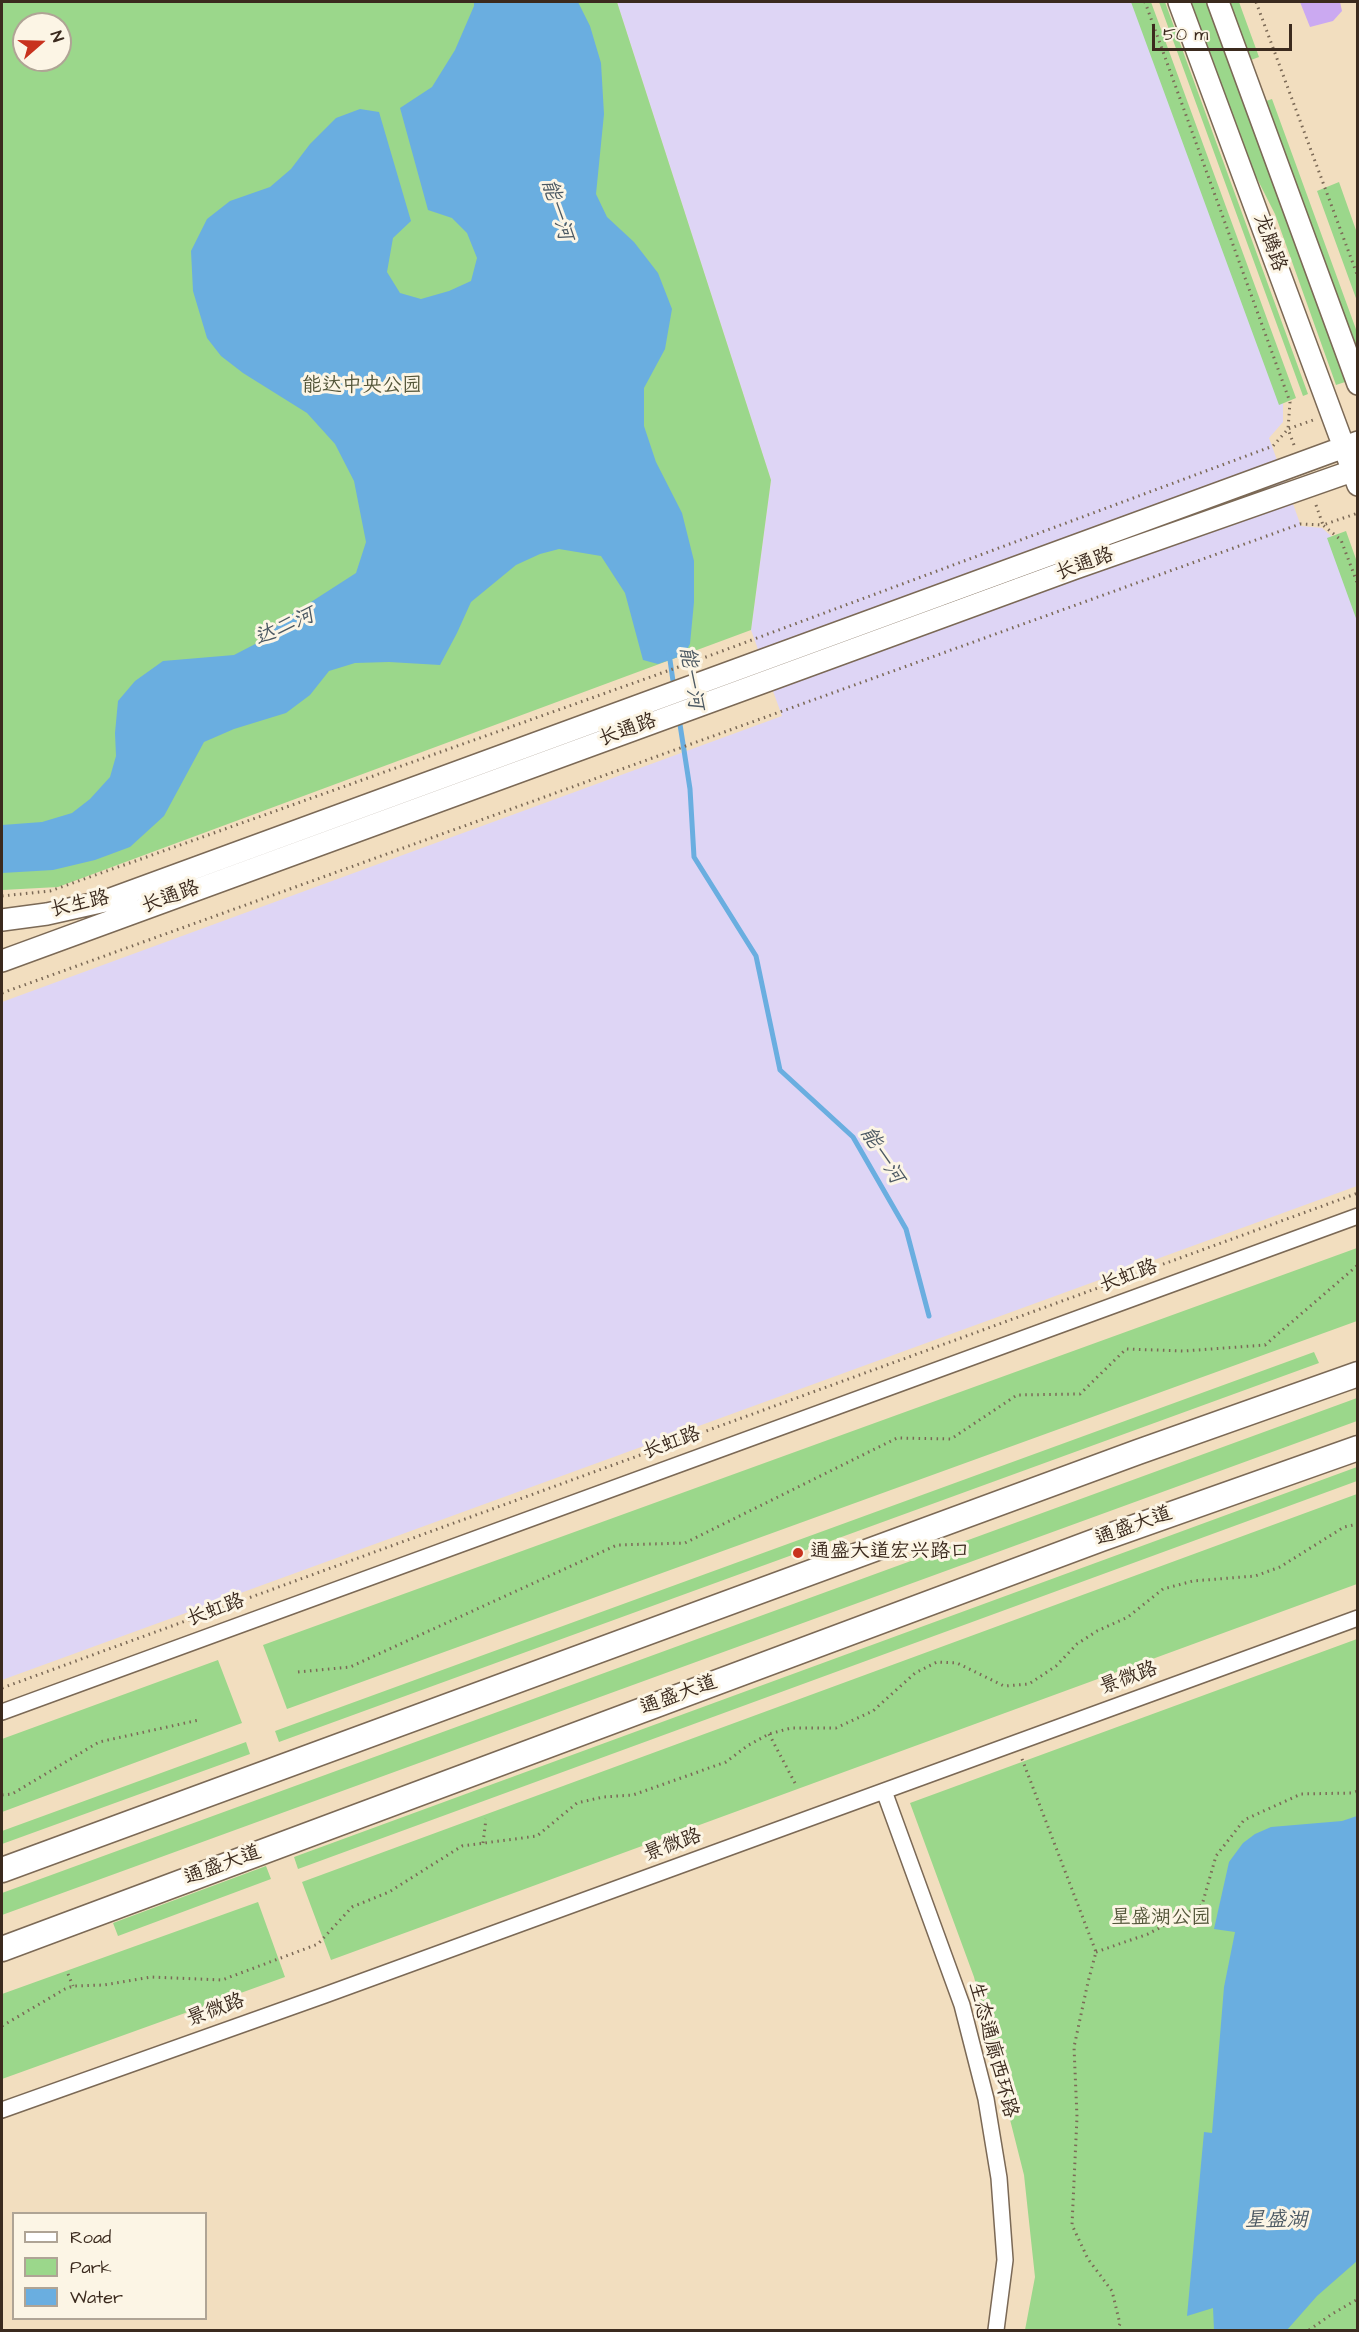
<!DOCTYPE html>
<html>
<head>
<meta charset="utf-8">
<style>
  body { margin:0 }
  #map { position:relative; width:1359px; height:2332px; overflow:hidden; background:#f2debf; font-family:"Architects Daughter",sans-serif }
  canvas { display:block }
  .frame { position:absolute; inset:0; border:3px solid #3b2a1e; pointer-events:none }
  .legend { position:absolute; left:12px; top:2212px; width:195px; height:108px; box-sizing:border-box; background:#fcf5e5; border:2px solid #afa495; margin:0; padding:8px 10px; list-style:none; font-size:18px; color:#3b2a1e }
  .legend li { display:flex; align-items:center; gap:12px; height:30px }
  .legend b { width:30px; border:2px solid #afa495 }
  .north { position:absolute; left:12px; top:12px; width:60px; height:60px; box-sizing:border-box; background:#fcf5e5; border:2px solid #afa495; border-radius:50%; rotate:70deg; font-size:16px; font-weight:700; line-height:24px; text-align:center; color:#3b2a1e }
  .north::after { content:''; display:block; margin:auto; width:21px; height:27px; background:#c8321e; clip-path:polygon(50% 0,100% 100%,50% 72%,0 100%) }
  .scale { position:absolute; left:1152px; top:24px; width:140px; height:27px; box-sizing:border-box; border:3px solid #3b2a1e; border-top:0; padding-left:8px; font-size:18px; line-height:21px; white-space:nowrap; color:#3b2a1e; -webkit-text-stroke:4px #fcf5e5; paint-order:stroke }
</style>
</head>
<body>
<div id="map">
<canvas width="1359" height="2332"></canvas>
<div class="frame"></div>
<ul class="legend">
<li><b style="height:8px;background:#fff"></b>Road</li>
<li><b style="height:16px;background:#9bd78b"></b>Park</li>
<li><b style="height:16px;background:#6aaee0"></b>Water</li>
</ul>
<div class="north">N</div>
<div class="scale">50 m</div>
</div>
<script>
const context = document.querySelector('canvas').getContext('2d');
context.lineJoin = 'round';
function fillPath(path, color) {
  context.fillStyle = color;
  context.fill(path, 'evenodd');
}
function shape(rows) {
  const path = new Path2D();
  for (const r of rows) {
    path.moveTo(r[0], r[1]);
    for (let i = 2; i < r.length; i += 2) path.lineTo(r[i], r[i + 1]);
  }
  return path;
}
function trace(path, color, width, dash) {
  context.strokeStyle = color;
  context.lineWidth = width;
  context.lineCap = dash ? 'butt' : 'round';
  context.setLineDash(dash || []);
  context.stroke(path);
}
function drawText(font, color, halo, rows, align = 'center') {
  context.font = font + ' "Architects Daughter","LXGW WenKai TC",sans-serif';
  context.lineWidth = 6;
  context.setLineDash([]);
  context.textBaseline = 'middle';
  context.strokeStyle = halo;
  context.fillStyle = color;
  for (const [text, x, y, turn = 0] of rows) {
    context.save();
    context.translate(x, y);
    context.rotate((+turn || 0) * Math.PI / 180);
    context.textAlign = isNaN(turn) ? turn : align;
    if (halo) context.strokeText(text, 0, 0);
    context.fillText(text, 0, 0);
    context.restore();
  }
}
fillPath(shape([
  [617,2,1140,2,1283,399,1283,422,1269,438,1301,526,1322,528,1338,542,1357,595,1357,1186,2,1680,2,1002,782,716,751,630,771,480]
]), '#ded5f5');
fillPath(shape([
  [2,2,617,2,771,480,751,630,58,887,2,890],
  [24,24,60,24,60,60,24,60],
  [1131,2,1151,2,1296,398,1279,405],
  [1159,2,1165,2,1308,394,1303,396],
  [1188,2,1208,2,1345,382,1336,385,1275,214,1237,139],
  [1230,2,1239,2,1259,57,1251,60],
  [1272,99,1357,332,1357,351,1266,101],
  [1339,182,1357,233,1357,301,1317,191],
  [1346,531,1357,562,1357,621,1327,538],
  [1357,1248,1357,1321,287,1709,263,1645],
  [1314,1352,1319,1363,279,1742,275,1731],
  [1357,1398,1357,1421,2,1915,2,1893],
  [1357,1467,1357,1481,298,1869,294,1857],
  [1357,1494,1357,1584,331,1960,302,1882],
  [1357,1639,1357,2330,1025,2330,1035,2277,1024,2175,974,1977,910,1803],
  [218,1660,242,1723,2,1812,2,1739],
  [246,1742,250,1754,2,1844,2,1831],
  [266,1866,271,1879,118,1936,113,1923],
  [258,1902,285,1977,2,2079,2,1994]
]), '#9bd78b');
fillPath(shape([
  [474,2,578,2,590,26,601,63,604,114,596,194,607,217,634,242,658,273,672,309,665,349,644,388,644,426,656,462,682,513,694,561,694,602,690,644,684,655,658,664,643,660,625,593,601,556,559,549,540,554,516,565,471,602,457,633,440,665,389,662,355,663,329,671,310,695,286,713,234,729,204,742,164,816,130,847,95,860,53,870,2,873,2,825,42,822,72,813,90,799,110,777,116,756,115,733,118,701,135,681,163,661,234,655,261,641,283,620,356,573,366,542,354,481,335,444,307,413,243,373,221,356,207,338,193,291,191,251,207,219,230,201,270,187,291,169,310,144,336,118,360,109,379,112,411,221,393,238,387,272,400,293,421,299,449,291,471,281,477,258,467,233,452,218,428,210,400,108,432,87,455,50,474,6],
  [1357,1816,1357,2261,1317,2296,1287,2330,1214,2330,1213,2308,1187,2316,1204,2132,1212,2133,1224,1987,1235,1932,1214,1929,1229,1862,1243,1843,1255,1834,1271,1827,1342,1821]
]), '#6aaee0');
trace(shape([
  [669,653,674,688],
  [679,718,690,789,694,857,756,956,780,1070,853,1137,906,1229,929,1316]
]), '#6aaee0', 5);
fillPath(shape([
  [1300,2,1340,2,1342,11,1333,21,1310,27]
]), '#cba9f1');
const street = shape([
  [2,1712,1358,1216],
  [884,1791,962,2005,986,2099,999,2178,1005,2260,996,2330],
  [2,2110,325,1995,1358,1618]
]);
const secondary = shape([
  [1179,2,1358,485],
  [1218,2,1358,384],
  [2,920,47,914,105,901,1358,442],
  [2,961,1073,569,1358,469]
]);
const primary = shape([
  [2,1870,1138,1452,1358,1374],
  [2,1949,1101,1539,1358,1448]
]);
trace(street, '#7b6956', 18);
trace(secondary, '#7b6956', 24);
trace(primary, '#7b6956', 27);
trace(shape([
  [1256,2,1358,277],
  [1294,445,1288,429,1313,420],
  [1316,505,1323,525,1358,513],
  [2,896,50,891,141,859,698,660,1273,446,1288,429,1290,402,1145,2],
  [2,993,1300,524,1323,525,1341,540,1358,585],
  [298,1672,350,1667,617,1545,685,1543,897,1438,951,1439,1017,1395,1080,1394,1126,1349,1184,1351,1265,1345,1358,1265],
  [2,1688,1358,1193],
  [769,1734,796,1785],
  [1022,1759,1096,1952,1088,1982,1074,2047,1077,2117,1072,2225,1088,2259,1112,2291,1120,2324,1117,2330],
  [2,1795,12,1794,99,1742,199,1720],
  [483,1843,486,1819],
  [1096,1952,1148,1934,1202,1905,1216,1856,1244,1820,1301,1794,1352,1793,1358,1791],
  [68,1974,73,1986],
  [2,2026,65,1989,73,1986,104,1985,151,1977,222,1980,318,1944,352,1907,389,1892,462,1846,537,1836,577,1803,603,1797,633,1795,726,1762,747,1746,769,1734,791,1728,836,1728,873,1711,915,1673,937,1662,957,1663,1004,1686,1029,1684,1056,1666,1077,1644,1097,1631,1128,1617,1163,1589,1193,1581,1255,1576,1280,1567,1344,1527,1358,1524],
  [1309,2330,1332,2314,1358,2299]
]), '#7b6956', 3, [1.5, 4.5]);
trace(street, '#fff', 15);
trace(secondary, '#fff', 21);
trace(primary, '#fff', 24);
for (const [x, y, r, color] of [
  [798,1553,6,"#c8321e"]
]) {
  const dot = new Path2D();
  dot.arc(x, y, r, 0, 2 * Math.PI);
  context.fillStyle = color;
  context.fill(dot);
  trace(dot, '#fcf5e5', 2);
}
drawText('20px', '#3b2a1e', '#fcf5e5', [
  ["龙腾路",1269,243,70],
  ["长通路",1085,565,-20],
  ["长通路",628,731,-20],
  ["长通路",171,898,-20],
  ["长生路",80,905,-13],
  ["长虹路",1129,1277,-20],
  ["长虹路",672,1444,-20],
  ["通盛大道",1134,1527,-20],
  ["长虹路",216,1611,-20],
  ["景微路",1129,1679,-20],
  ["通盛大道",679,1696,-20],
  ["景微路",673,1846,-20],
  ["通盛大道",223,1866,-20],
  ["景微路",216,2011,-20],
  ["生态通廊西环路",992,2050,75]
]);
drawText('20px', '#535539', '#fcf5e5', [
  ["能达中央公园",362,387],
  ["星盛湖公园",1161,1919]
]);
drawText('20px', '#3b2a1e', '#fcf5e5', [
  ["通盛大道宏兴路口",810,1553]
], 'left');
drawText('italic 21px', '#4b5862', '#fcf5e5', [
  ["能一河",556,210,73],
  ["达二河",285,628,-24],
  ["能一河",690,678,81],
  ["能一河",881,1156,58],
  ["星盛湖",1276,2222]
]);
</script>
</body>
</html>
